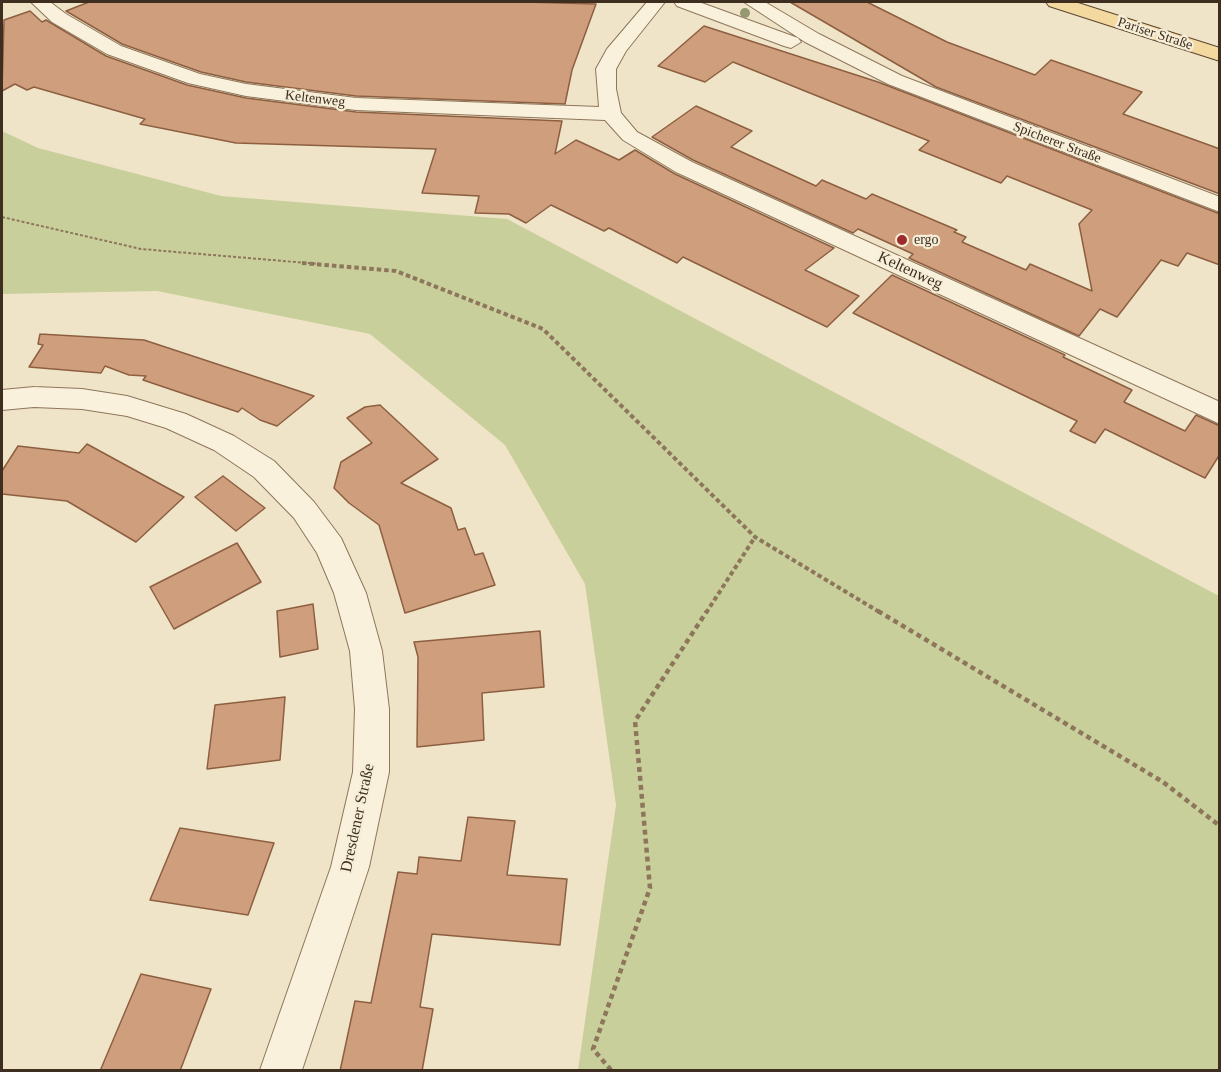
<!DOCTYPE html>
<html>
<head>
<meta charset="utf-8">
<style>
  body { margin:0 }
  #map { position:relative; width:1221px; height:1072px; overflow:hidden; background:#f0e4c8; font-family:"Times New Roman",serif }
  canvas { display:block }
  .frame { position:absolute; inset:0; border:3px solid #3d2e20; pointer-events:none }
</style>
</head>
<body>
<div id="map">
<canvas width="1221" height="1072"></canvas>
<div class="frame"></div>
</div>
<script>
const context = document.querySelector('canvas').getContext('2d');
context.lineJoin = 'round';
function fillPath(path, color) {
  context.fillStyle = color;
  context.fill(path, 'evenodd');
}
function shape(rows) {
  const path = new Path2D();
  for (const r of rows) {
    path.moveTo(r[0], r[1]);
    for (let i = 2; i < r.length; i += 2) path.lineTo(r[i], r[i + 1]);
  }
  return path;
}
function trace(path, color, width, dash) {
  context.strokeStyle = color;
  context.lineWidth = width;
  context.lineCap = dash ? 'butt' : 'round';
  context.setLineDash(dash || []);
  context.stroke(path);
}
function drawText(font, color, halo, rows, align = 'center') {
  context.font = font + ' "Times New Roman",serif';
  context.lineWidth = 4.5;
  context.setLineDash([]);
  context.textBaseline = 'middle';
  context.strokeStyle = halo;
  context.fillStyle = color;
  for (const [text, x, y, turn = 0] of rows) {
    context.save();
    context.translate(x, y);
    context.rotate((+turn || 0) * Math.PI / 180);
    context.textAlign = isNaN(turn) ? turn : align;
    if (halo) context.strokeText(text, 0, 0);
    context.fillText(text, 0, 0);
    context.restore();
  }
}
fillPath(shape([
  [2,131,38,148,221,196,507,219,1219,596,1219,1070,578,1070,616,805,585,584,505,445,370,334,157,291,2,294]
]), '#c9cf9b');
const building = shape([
  [89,2,525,2,596,4,572,70,565,104,356,96,246,82,201,72,122,44,66,11,89,2],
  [790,2,867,2,947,42,1035,75,1051,60,1142,92,1123,114,1220,149,1220,194,936,87,790,2],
  [30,11,42,22,46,20,106,56,187,85,246,98,356,112,562,121,555,154,576,140,619,160,635,150,675,174,834,248,805,270,859,296,827,327,683,257,677,263,609,228,604,231,551,205,526,223,509,214,475,213,479,196,422,193,436,149,236,143,140,124,145,119,34,87,27,90,15,84,2,91,4,20,30,11],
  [704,26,878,82,1220,214,1220,265,1187,253,1178,266,1161,260,1117,317,1100,309,1079,336,909,258,913,254,858,229,853,233,693,160,652,137,696,106,752,131,731,147,816,186,822,180,866,199,872,194,957,230,954,232,966,237,962,242,1026,270,1030,264,1092,291,1079,224,1092,210,1007,176,1001,183,919,150,929,141,733,62,705,82,658,66,704,26],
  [892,275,1065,355,1063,357,1132,390,1124,402,1185,431,1196,415,1220,426,1220,454,1205,478,1105,429,1095,443,1070,431,1077,421,853,313,892,275],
  [40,334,144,340,314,396,277,426,260,420,242,408,238,412,143,380,146,376,129,375,105,366,101,373,29,367,43,345,38,344,40,334],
  [380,405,438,459,401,483,451,508,458,530,465,528,475,555,483,553,495,585,405,613,379,525,349,503,334,488,341,462,372,443,347,418,365,407,380,405],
  [87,444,184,497,136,542,67,501,2,494,2,471,18,446,79,453,87,444],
  [223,476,265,508,236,531,195,497,223,476],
  [237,543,261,582,174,629,150,587,237,543],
  [313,604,318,649,280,657,277,611,313,604],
  [540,631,544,687,482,693,484,740,417,747,418,657,414,642,540,631],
  [285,697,280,760,207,769,215,705,285,697],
  [468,817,515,821,507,875,567,879,560,945,432,934,420,1007,433,1009,422,1071,340,1071,355,1001,371,1003,398,872,417,874,419,857,461,861,468,817],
  [180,828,274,843,248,915,150,900,180,828],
  [141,974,211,989,180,1071,100,1071,141,974]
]);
fillPath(building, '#cf9f7d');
trace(building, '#8d5f41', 1.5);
const street = shape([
  [31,2,50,2,66,14,121,46,200,74,246,84,356,98,599,107,596,69,607,49,647,2,665,2,626,51,616,69,616,89,621,113,637,132,692,162,1220,402,1220,424,676,172,623,140,605,120,356,110,246,96,188,83,107,54,52,22,31,2],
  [674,2,699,2,798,38,801,42,791,48,784,46,677,6,674,2],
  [744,2,765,2,819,34,902,76,1220,197,1220,212,888,84,805,42,744,2],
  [34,387,82,389,127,396,186,414,234,436,274,461,314,502,341,538,366,593,382,651,389,709,389,772,369,867,302,1070,260,1070,331,867,353,772,355,709,350,651,334,593,317,553,294,518,254,477,214,450,166,428,127,416,82,409,34,407,2,410,2,390,34,387]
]);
const primary = shape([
  [1046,2,1075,2,1220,48,1220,61,1049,6,1046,2]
]);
trace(street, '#8d765c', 2);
trace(primary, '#5b4430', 2);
trace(shape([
  [2,217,141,249,319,264]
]), '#8d765c', 2, [3, 2]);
trace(shape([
  [302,263,396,271,543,329,755,537,881,613],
  [706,613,755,537]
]), '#8d765c', 4, [4.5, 3]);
trace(shape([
  [878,611,1163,782,1220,826],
  [611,1070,593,1049,650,888,635,721,707,611]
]), '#8d765c', 4.5, [5, 4]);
fillPath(street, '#faf1dc');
fillPath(primary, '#f3d9a0');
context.fillStyle = '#96986f';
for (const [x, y] of [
  [745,13]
]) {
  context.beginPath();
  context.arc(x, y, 5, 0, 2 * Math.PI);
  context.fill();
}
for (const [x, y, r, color] of [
  [902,240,6,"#9e2a2b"]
]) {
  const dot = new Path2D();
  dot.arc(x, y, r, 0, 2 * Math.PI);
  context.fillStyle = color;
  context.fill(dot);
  trace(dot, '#f7eed8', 2);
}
drawText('14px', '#3d2e20', '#f7eed8', [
  ["Pariser Straße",1155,34,18],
  ["Keltenweg",315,99,7],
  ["Spicherer Straße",1057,143,21]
]);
drawText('14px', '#3d2e20', '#f7eed8', [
  ["ergo",914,240]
], 'left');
drawText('16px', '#3d2e20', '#f7eed8', [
  ["Keltenweg",910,271,25],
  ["Dresdener Straße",358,818,-78]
]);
</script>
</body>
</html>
